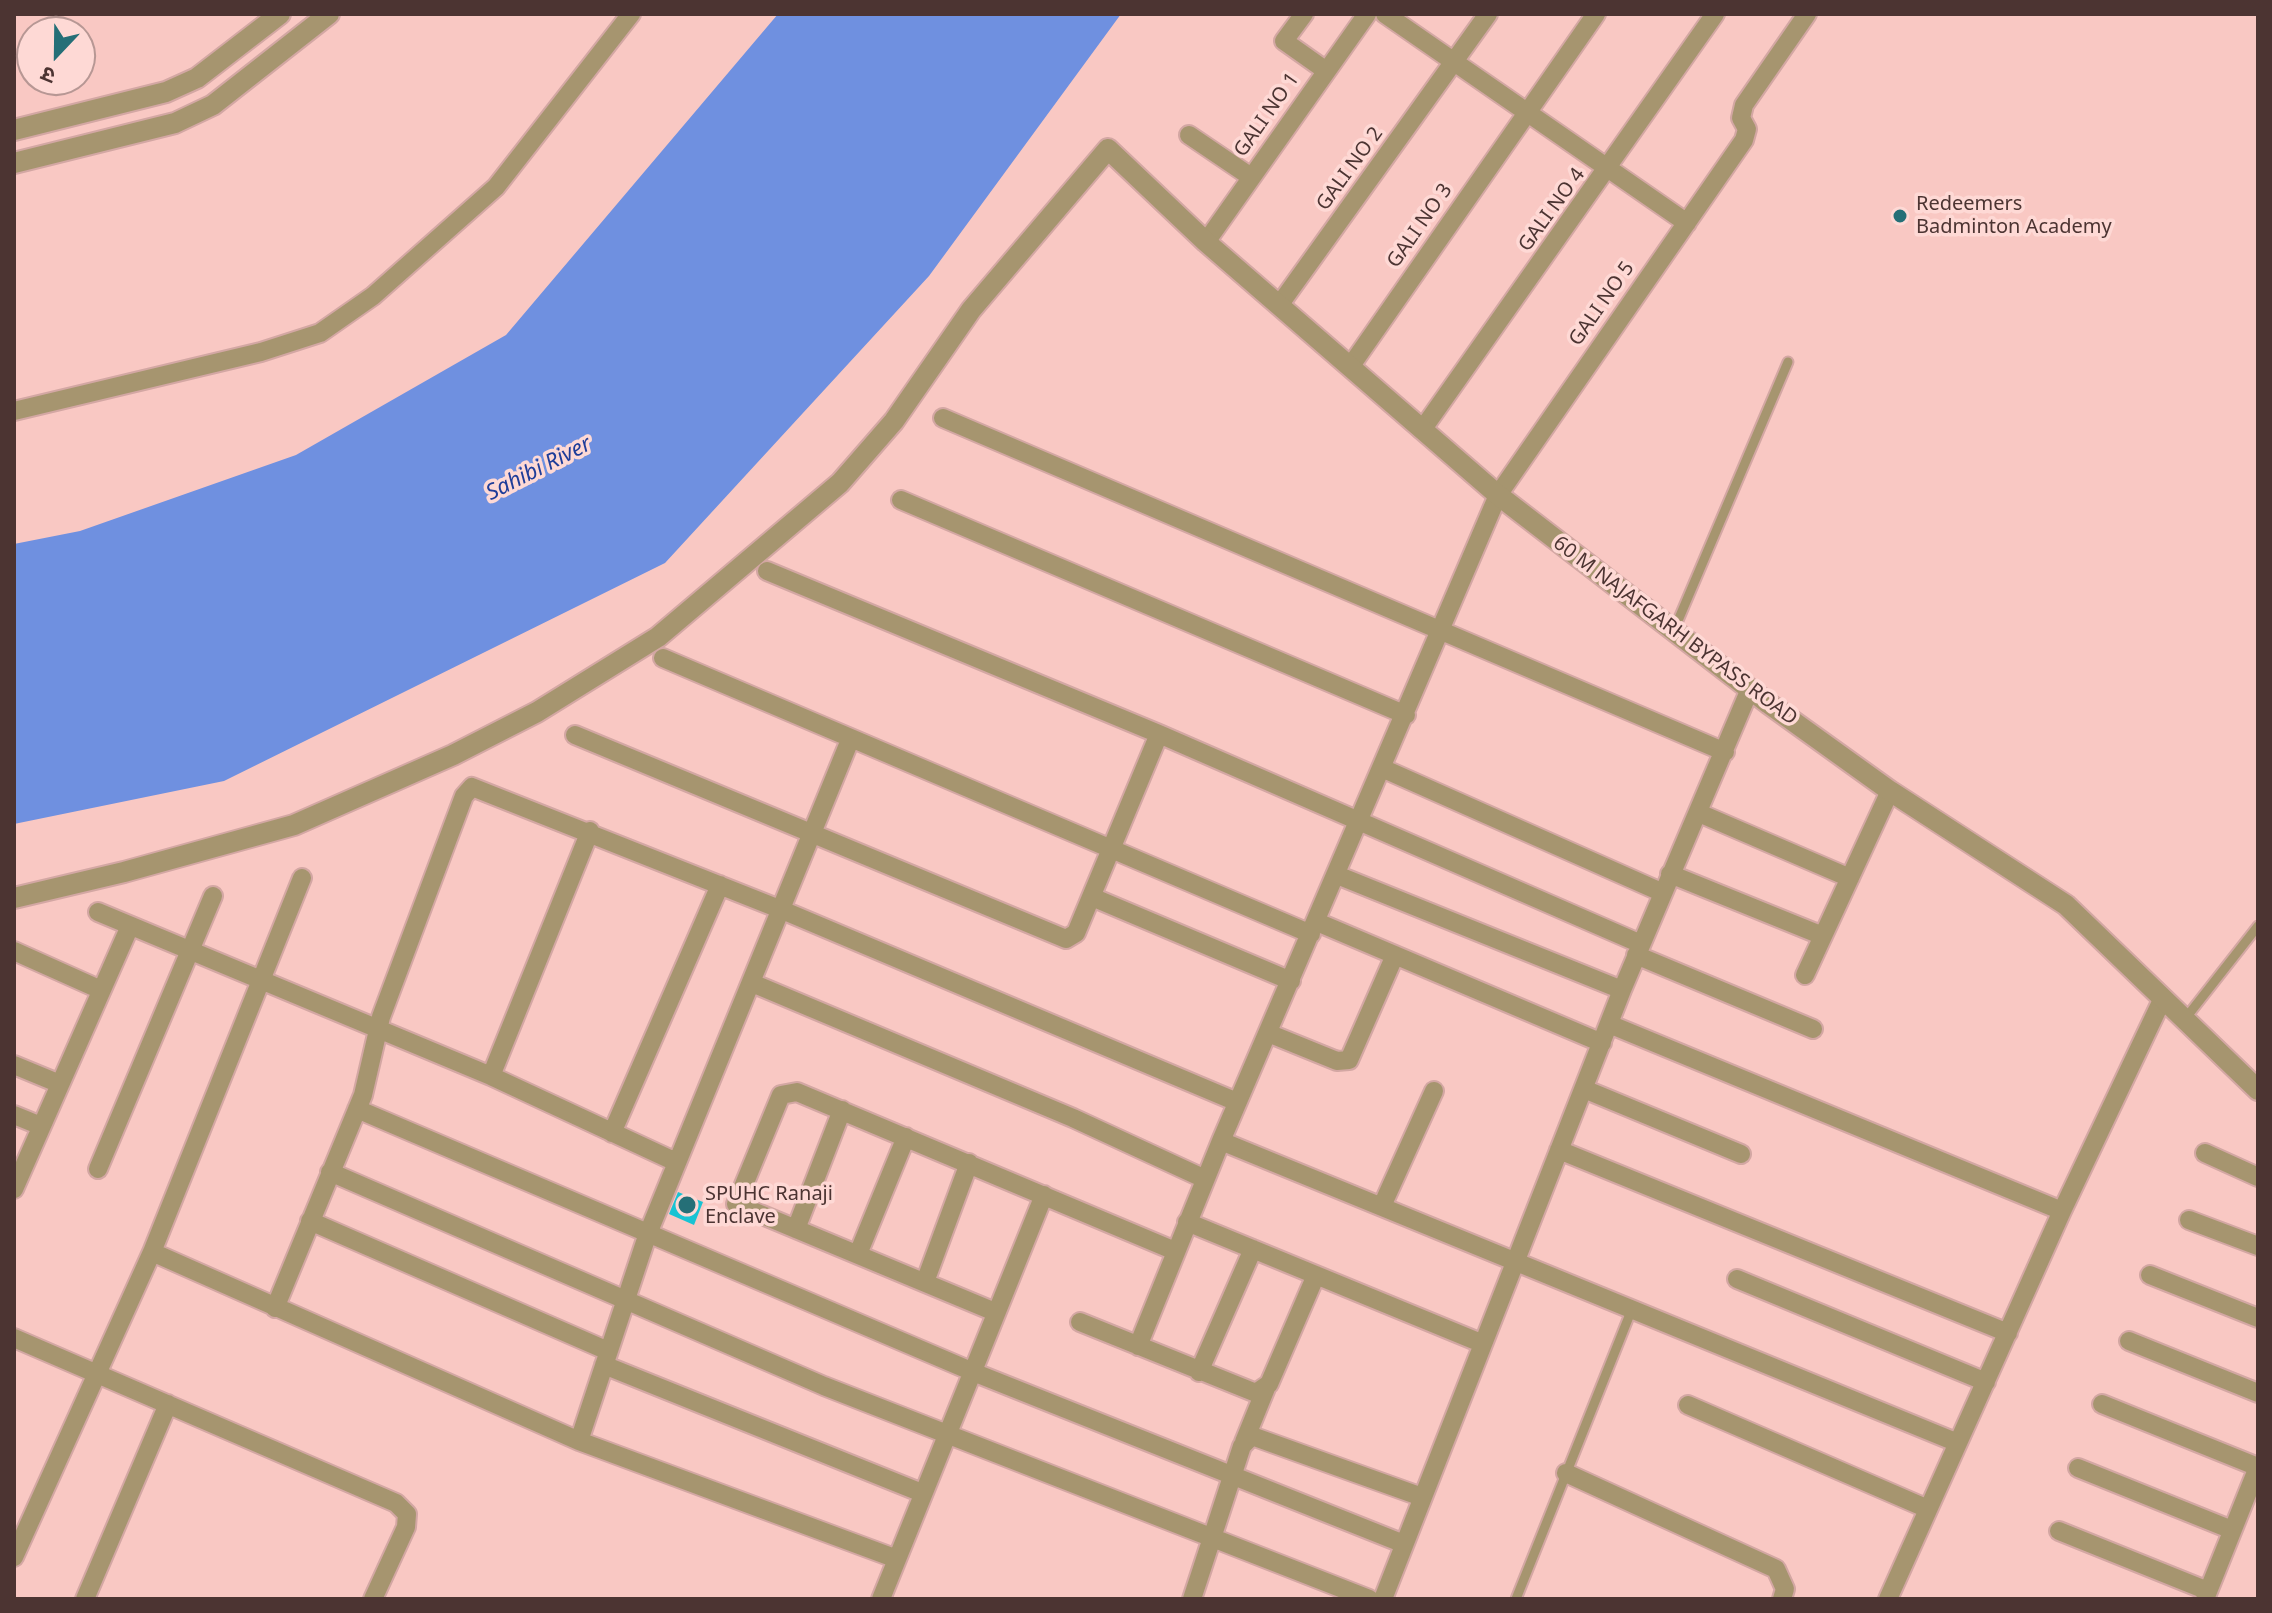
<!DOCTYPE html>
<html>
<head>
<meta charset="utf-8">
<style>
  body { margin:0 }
  #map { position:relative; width:2272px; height:1613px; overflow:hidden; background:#f9c8c3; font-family:"Noto Sans","Noto Sans Devanagari",sans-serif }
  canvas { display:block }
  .frame { position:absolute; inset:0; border:16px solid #4c3432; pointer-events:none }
  .north { position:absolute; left:16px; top:16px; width:80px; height:80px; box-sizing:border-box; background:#fed9d5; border:2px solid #b79794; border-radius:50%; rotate:202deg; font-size:22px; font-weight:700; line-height:32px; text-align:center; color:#4c3432 }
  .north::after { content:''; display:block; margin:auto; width:28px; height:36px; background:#256f77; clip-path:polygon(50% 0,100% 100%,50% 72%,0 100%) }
</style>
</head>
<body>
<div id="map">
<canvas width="2272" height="1613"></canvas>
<div class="frame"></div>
<div class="north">उ</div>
</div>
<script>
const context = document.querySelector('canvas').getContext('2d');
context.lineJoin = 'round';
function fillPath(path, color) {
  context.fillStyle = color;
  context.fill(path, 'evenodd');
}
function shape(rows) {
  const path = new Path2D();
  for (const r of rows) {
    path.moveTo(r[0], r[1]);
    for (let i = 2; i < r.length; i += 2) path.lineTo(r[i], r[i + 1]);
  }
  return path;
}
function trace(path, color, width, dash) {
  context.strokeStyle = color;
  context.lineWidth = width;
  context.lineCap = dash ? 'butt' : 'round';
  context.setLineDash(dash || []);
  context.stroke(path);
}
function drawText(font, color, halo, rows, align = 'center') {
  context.font = font + ' "Noto Sans",sans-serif';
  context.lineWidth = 7;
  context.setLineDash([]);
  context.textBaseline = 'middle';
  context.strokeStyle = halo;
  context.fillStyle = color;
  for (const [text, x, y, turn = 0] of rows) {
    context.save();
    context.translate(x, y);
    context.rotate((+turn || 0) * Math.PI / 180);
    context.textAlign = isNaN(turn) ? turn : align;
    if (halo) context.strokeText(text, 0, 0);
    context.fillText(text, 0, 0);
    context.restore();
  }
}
fillPath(shape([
  [778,14,1121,14,929,276,665,563,224,781,14,824,14,544,80,531,296,455,506,335]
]), '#6f90e0');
fillPath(shape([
  [678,1192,703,1202,694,1225,669,1214]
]), '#18c3d3');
const service = shape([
  [1674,630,1788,362],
  [2185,1019,2258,926],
  [1516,1599,1632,1309]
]);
const minor = shape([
  [1304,14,1284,41,1325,70],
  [1385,14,1687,223],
  [1189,135,1251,177],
  [1206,242,1367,14],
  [1280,304,1488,14],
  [1350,367,1596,14],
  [14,411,261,352,320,333,373,296,496,187,631,14],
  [943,418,1725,752],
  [1422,430,1715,14],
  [901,500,1406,715],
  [767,571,1159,734,1641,944],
  [663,658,1311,934],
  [575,735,1066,939,1076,933,1159,734],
  [1384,769,1661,892],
  [1699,813,1850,878],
  [1670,874,1823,936],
  [1337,875,1622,990],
  [1092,897,1291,981],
  [98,912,491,1076,676,1162],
  [1317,922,1602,1043],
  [14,951,101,990],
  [1636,955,1813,1029],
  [1805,975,1890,791],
  [752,983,1073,1118,1205,1179],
  [1609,1024,2062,1211],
  [1268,1033,1337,1061,1349,1060,1395,955],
  [14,1065,60,1084],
  [491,1076,590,831],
  [1584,1089,1741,1154],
  [357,1109,978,1374,1404,1544],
  [14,1115,41,1126],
  [612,1133,720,885],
  [1221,1141,1958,1443],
  [1559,1150,2008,1333],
  [2205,1153,2258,1177],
  [98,1169,213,896],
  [330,1172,824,1386,1369,1599],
  [14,1189,130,926],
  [1382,1206,1434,1091],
  [2189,1220,2258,1246],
  [310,1221,608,1351],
  [1187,1222,1481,1343],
  [796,1229,842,1110],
  [152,1252,579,1441,897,1559],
  [858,1254,906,1137],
  [2150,1275,2258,1318],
  [1737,1279,1986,1382],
  [925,1282,969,1163],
  [275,1308,363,1095,381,1017,464,796,472,787,782,910,1237,1102],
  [995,1312,736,1204,781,1095,797,1092,1175,1251],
  [1080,1322,1256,1393,1269,1384,1316,1275],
  [14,1338,396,1503,407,1514,406,1527,373,1599],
  [2129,1341,2258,1393],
  [1138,1346,1221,1141,1498,495,1744,140,1747,129,1741,118,1744,105,1807,14],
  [604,1365,922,1493],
  [1199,1372,1253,1249],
  [2102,1404,2258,1467],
  [1688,1405,1928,1509],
  [579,1441,647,1236,850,740],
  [1244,1442,1266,1388],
  [2078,1468,2232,1530],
  [1566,1473,1776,1569,1785,1589,1782,1599],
  [2059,1531,2208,1591],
  [14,1557,152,1252,302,878],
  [85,1599,168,1404],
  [881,1599,1044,1195],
  [1192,1599,1242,1446,1252,1436,1422,1497],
  [1383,1599,1622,990,1750,689],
  [1888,1599,2062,1211,2163,998],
  [2205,1599,2258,1467]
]);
const tertiary = shape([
  [14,130,166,92,197,78,280,14],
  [14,163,175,123,213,105,329,14],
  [14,898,124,872,294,825,453,755,537,712,658,637,840,483,894,421,971,310,1108,149,1206,242,1498,495,1769,704,1890,791,2066,905,2258,1090]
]);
trace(service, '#d3a7a3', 13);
trace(minor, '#d3a7a3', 22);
trace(tertiary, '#d3a7a3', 24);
trace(service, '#a6956f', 9);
trace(minor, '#a6956f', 18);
trace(tertiary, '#a6956f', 20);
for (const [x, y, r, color] of [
  [1900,216,8,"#256f77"],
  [687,1205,10,"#256f77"]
]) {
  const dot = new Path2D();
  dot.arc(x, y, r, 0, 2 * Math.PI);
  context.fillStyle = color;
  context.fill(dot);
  trace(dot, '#fed9d5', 3);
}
drawText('20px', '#4c3432', '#fed9d5', [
  ["GALI NO 1",1267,115,-55],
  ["GALI NO 2",1350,169,-54],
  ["GALI NO 4",1552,210,-54],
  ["GALI NO 3",1420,226,-55],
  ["GALI NO 5",1602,304,-55],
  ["60 M NAJAFGARH BYPASS ROAD",1675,631,37]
]);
drawText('20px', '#4c3432', '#fed9d5', [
  ["Redeemers",1916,204],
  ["Badminton Academy",1916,227],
  ["SPUHC Ranaji",705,1194],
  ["Enclave",705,1217]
], 'left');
drawText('italic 22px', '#1f3d99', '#fed9d5', [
  ["Sahibi River",539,469,-27]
]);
</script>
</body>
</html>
